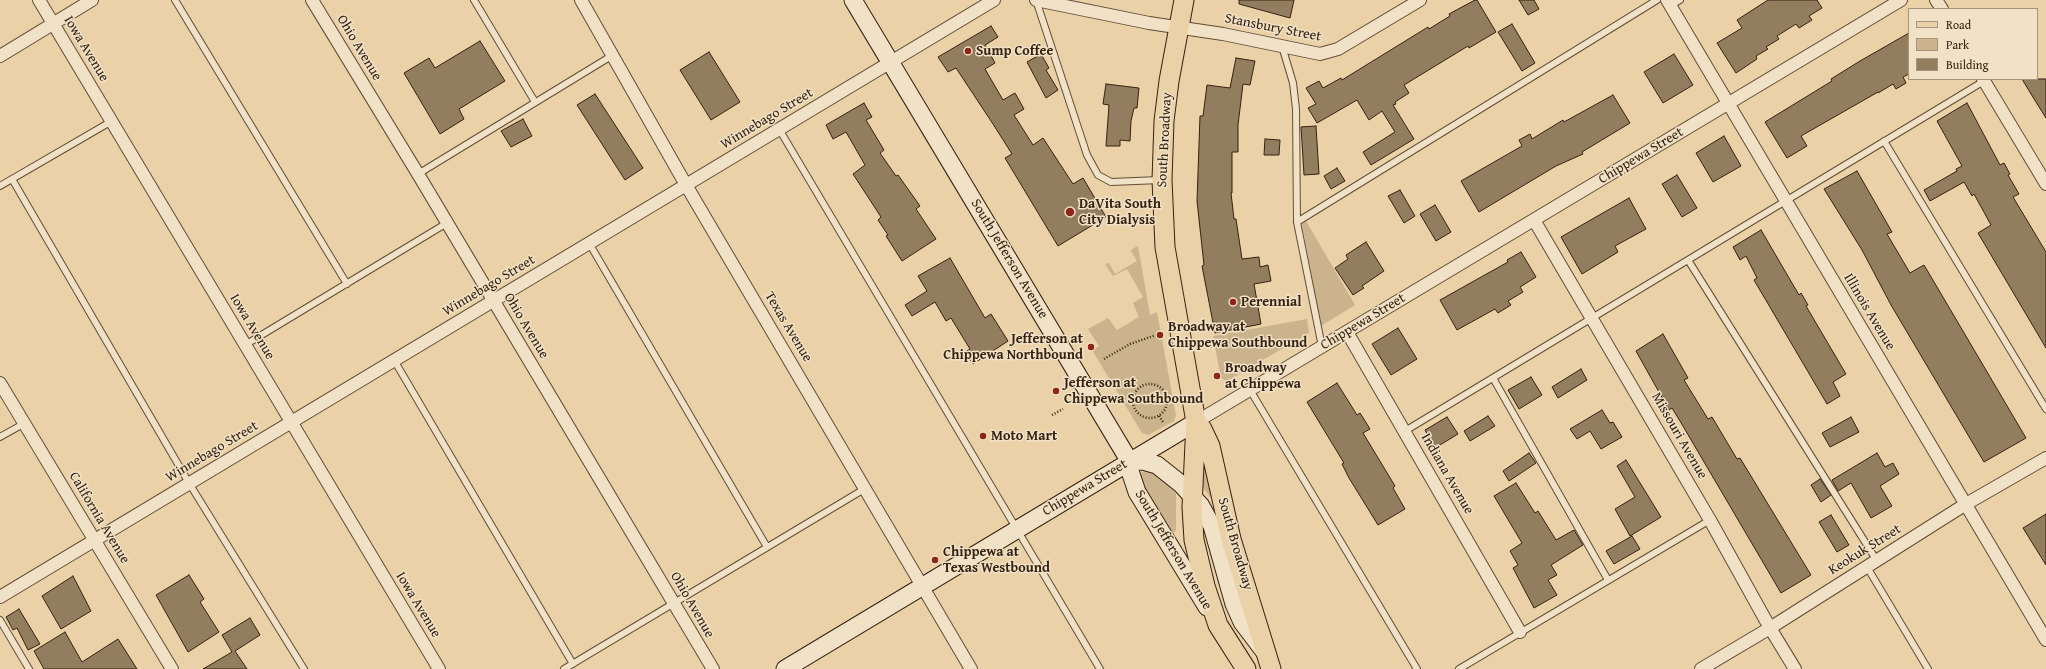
<!DOCTYPE html>
<html>
<head>
<meta charset="utf-8">
<style>
  body { margin:0 }
  #map { position:relative; width:2046px; height:669px; overflow:hidden; background:#ead1a7; font-family:"Gentium Book Plus",serif }
  canvas { display:block }
  .legend { position:absolute; left:1908px; top:8px; width:130px; height:72px; box-sizing:border-box; background:#f1e1c6; border:1px solid #a6947d; margin:0; padding:5px 7px; list-style:none; font-size:12px; color:#352110 }
  .legend li { display:flex; align-items:center; gap:8px; height:20px }
  .legend b { width:20px; border:1px solid #a6947d }
</style>
</head>
<body>
<div id="map">
<canvas width="2046" height="669"></canvas>
<ul class="legend">
<li><b style="height:5px;background:#ead1a7"></b>Road</li>
<li><b style="height:11px;background:#cbb38d"></b>Park</li>
<li><b style="height:11px;background:#937d5f"></b>Building</li>
</ul>
</div>
<script>
const context = document.querySelector('canvas').getContext('2d');
context.lineJoin = 'round';
function fillPath(path, color) {
  context.fillStyle = color;
  context.fill(path, 'evenodd');
}
function shape(rows) {
  const path = new Path2D();
  for (const r of rows) {
    if (r.length === 3) {
      path.moveTo(r[0] + r[2], r[1]);
      path.arc(r[0], r[1], r[2], 0, 2 * Math.PI);
      continue;
    }
    path.moveTo(r[0], r[1]);
    for (let i = 2; i < r.length; i += 2) path.lineTo(r[i], r[i + 1]);
  }
  return path;
}
function trace(path, color, width, dash) {
  context.strokeStyle = color;
  context.lineWidth = width;
  context.lineCap = dash ? 'butt' : 'round';
  context.setLineDash(dash || []);
  context.stroke(path);
}
function drawText(font, color, halo, rows, align = 'center') {
  context.font = font + ' "Gentium Book Plus",serif';
  context.lineWidth = 3;
  context.setLineDash([]);
  context.textBaseline = 'middle';
  context.strokeStyle = halo;
  context.fillStyle = color;
  for (const [text, x, y, turn = 0] of rows) {
    context.save();
    context.translate(x, y);
    context.rotate((+turn || 0) * Math.PI / 180);
    context.textAlign = isNaN(turn) ? turn : align;
    if (halo) context.strokeText(text, 0, 0);
    context.fillText(text, 0, 0);
    context.restore();
  }
}
fillPath(shape([
  [1306,221,1355,305,1321,326,1302,224],
  [1138,246,1150,315,1157,312,1176,415,1174,421,1148,435,1142,433,1092,350,1099,346,1088,329,1108,318,1117,330,1139,317,1133,303,1143,297,1127,269,1113,276,1105,264,1109,263,1115,274,1137,261,1131,251,1132,249],
  [1307,319,1309,333,1227,381,1221,378,1213,336],
  [1202,446,1213,501,1201,485],
  [1146,470,1149,470,1173,489,1176,494,1176,530,1175,532,1172,531,1139,478,1141,473]
]), '#cbb38d');
const building = shape([
  [1239,0,1294,0,1290,18,1239,4,1239,0],
  [1475,0,1477,0,1496,32,1469,48,1468,46,1404,85,1409,93,1395,102,1396,104,1393,105,1414,139,1371,165,1363,152,1395,132,1382,111,1369,120,1357,100,1317,123,1308,108,1316,104,1306,88,1319,81,1323,88,1341,78,1342,80,1428,27,1429,29,1450,16,1449,14,1475,0],
  [1519,0,1534,0,1539,9,1528,15,1519,0],
  [1768,0,1817,0,1822,8,1809,16,1812,20,1799,28,1796,24,1777,36,1779,39,1766,47,1768,49,1756,56,1757,59,1736,73,1717,43,1742,28,1737,20,1768,0],
  [1512,24,1535,63,1522,71,1498,32,1512,24],
  [991,26,998,37,985,45,995,63,985,69,1003,100,1015,93,1024,109,1014,115,1033,145,1043,138,1073,184,1083,178,1106,217,1058,246,1005,158,1012,154,993,124,956,68,948,72,938,57,991,26],
  [1909,33,1909,74,1903,77,1906,83,1896,89,1893,84,1878,93,1878,92,1801,136,1807,146,1787,158,1765,122,1832,81,1831,79,1860,61,1909,33],
  [480,41,505,81,459,109,464,119,440,134,404,73,429,58,435,68,480,41],
  [709,52,740,102,711,120,680,70,709,52],
  [1041,54,1049,68,1046,70,1058,90,1046,98,1027,62,1041,54],
  [1674,54,1693,85,1663,103,1644,72,1674,54],
  [1236,58,1255,61,1250,85,1243,84,1238,125,1238,152,1232,152,1232,193,1231,193,1234,219,1236,219,1242,259,1259,257,1260,267,1268,265,1271,281,1254,284,1261,324,1215,333,1202,266,1204,265,1197,201,1200,116,1203,116,1207,85,1230,88,1236,58],
  [2022,79,2046,79,2046,118,2031,94,2022,79],
  [1106,84,1139,88,1137,108,1134,108,1131,121,1130,141,1120,140,1120,146,1106,146,1109,105,1103,104,1106,84],
  [595,94,643,168,625,180,577,105,595,94],
  [1613,95,1630,123,1582,152,1583,154,1556,166,1479,212,1461,181,1522,146,1519,140,1530,134,1532,139,1563,120,1564,122,1613,95],
  [864,103,872,117,866,120,884,150,880,153,896,176,898,175,920,206,916,209,936,239,902,261,886,236,888,235,878,220,881,217,853,174,865,165,846,132,833,139,826,125,864,103],
  [1967,103,2000,165,2004,163,2010,174,2008,175,2019,194,2013,197,2046,252,2046,348,1978,233,1991,225,1974,194,1972,196,1964,182,1930,201,1924,190,1957,171,1956,169,1962,166,1937,121,1967,103],
  [523,119,532,136,511,147,501,131,523,119],
  [1316,126,1319,174,1304,175,1301,127,1316,126],
  [1724,136,1741,166,1713,182,1696,153,1724,136],
  [1265,139,1280,140,1279,155,1264,155,1265,139],
  [1337,168,1345,181,1331,189,1324,176,1337,168],
  [1857,171,1892,232,1887,234,1910,273,1924,265,2026,438,1984,462,1891,305,1862,250,1824,189,1857,171],
  [1677,175,1697,208,1682,217,1662,184,1677,175],
  [1400,190,1415,216,1404,223,1388,196,1400,190],
  [1629,198,1646,229,1615,246,1618,252,1582,274,1561,237,1629,198],
  [1435,205,1451,232,1436,241,1420,214,1435,205],
  [1761,230,1799,295,1801,293,1808,305,1806,306,1846,374,1833,382,1840,396,1827,404,1754,280,1757,278,1746,256,1740,260,1733,247,1761,230],
  [1366,242,1384,271,1362,286,1364,288,1353,295,1335,268,1348,259,1346,255,1366,242],
  [1521,252,1536,277,1520,287,1523,292,1508,301,1511,305,1498,313,1495,309,1457,330,1440,300,1508,262,1507,260,1521,252],
  [950,258,985,318,991,314,1008,341,973,364,965,352,970,349,951,318,946,321,935,302,912,316,905,305,927,291,918,276,950,258],
  [1398,328,1417,359,1391,375,1372,344,1398,328],
  [1663,334,1688,378,1684,380,1708,419,1712,417,1737,459,1740,458,1811,575,1781,593,1680,421,1672,408,1669,410,1636,351,1663,334],
  [1581,369,1587,380,1558,398,1552,387,1581,369],
  [1531,377,1542,395,1519,409,1508,390,1531,377],
  [1337,383,1357,415,1360,413,1370,429,1363,433,1395,486,1393,488,1405,509,1378,525,1349,478,1342,464,1344,463,1307,402,1337,383],
  [1602,410,1610,423,1613,422,1622,437,1601,449,1590,431,1577,439,1570,429,1602,410],
  [1488,416,1495,426,1470,441,1464,431,1488,416],
  [1447,417,1458,434,1435,448,1425,430,1447,417],
  [1851,417,1859,432,1830,447,1822,433,1851,417],
  [1529,453,1536,463,1509,481,1503,471,1529,453],
  [1877,453,1885,467,1893,463,1899,474,1880,486,1892,506,1871,518,1851,483,1838,491,1832,480,1877,453],
  [1626,460,1661,517,1630,536,1615,509,1635,497,1617,466,1626,460],
  [1820,479,1831,495,1821,502,1811,485,1820,479],
  [1516,483,1535,513,1538,511,1556,540,1574,530,1583,545,1551,565,1557,575,1548,580,1557,595,1534,608,1513,568,1518,565,1510,551,1522,543,1494,496,1516,483],
  [2046,514,2046,565,2023,528,2046,514],
  [1831,515,1849,545,1837,552,1819,522,1831,515],
  [1632,536,1640,549,1614,564,1606,551,1632,536],
  [189,575,204,599,200,602,219,632,188,652,156,595,189,575],
  [73,576,91,611,61,629,42,596,73,576],
  [19,609,40,644,28,650,17,628,13,630,6,617,19,609],
  [250,618,260,635,235,651,247,669,203,669,232,652,222,635,250,618],
  [65,632,82,662,118,639,137,669,44,669,34,651,65,632]
]);
fillPath(building, '#937d5f');
trace(building, '#352110', 1);
const lane = shape([
  [175,0,347,284],
  [474,0,535,102],
  [1036,0,1087,155,1098,175,1111,182,1160,180],
  [1670,6,1680,0],
  [1282,46,1293,83,1296,109,1297,222,1322,347],
  [779,129,1100,669],
  [1884,141,2046,409],
  [418,174,613,55],
  [12,179,189,483,304,669],
  [0,186,112,121],
  [1297,222,1657,0],
  [589,243,767,547],
  [1688,260,1877,561],
  [245,345,447,223],
  [394,360,573,664],
  [1493,378,1608,580],
  [1250,390,1417,669],
  [1405,431,1984,81],
  [0,437,25,423],
  [1867,567,1928,669],
  [0,620,29,669],
  [564,669,866,488],
  [1459,669,1710,520]
]);
const street = shape([
  [39,0,439,669],
  [312,0,418,174,713,669],
  [581,0,686,185,971,669],
  [1036,0,1149,23,1223,34,1320,54,1338,49,1420,0],
  [1667,0,2046,640],
  [1936,0,1942,9],
  [0,56,92,0],
  [1983,79,2046,184],
  [1534,220,1710,520,1770,628,1795,669],
  [1347,332,1520,632],
  [0,383,172,669],
  [1196,422,1901,0],
  [0,597,994,0],
  [1701,669,1770,628,1966,504,2046,458]
]);
const secondary = shape([
  [853,0,1130,462,1130,471,1137,492,1207,607],
  [1130,462,1143,461,1157,465,1181,484,1201,506,1212,526,1234,604,1242,622,1264,651],
  [785,669,1196,422]
]);
const primary = shape([
  [1184,0,1169,81,1164,121,1162,180,1165,247,1196,422,1192,507,1194,540,1205,586,1218,625,1246,669],
  [1196,422,1202,429,1210,446,1231,539,1271,669]
]);
trace(lane, '#624d36', 8);
trace(street, '#624d36', 14);
trace(secondary, '#352110', 19);
trace(primary, '#352110', 21);
trace(shape([
  [1104,359,1130,344,1156,335],
  [1150,401,17],
  [1052,415,1063,409],
  [1159,416,1163,422]
]), '#352110', 2.5, [1, 2]);
trace(lane, '#f1e1c6', 6);
trace(street, '#f1e1c6', 12);
trace(secondary, '#f1e1c6', 17);
trace(primary, '#ead1a7', 19);
for (const [x, y, r, color] of [
  [968,51,4,"#8f2418"],
  [1070,212,5,"#8f2418"],
  [1233,302,4,"#8f2418"],
  [1160,335,4,"#8f2418"],
  [1091,347,4,"#8f2418"],
  [1217,376,4,"#8f2418"],
  [1056,391,4,"#8f2418"],
  [983,436,4,"#8f2418"],
  [935,560,4,"#8f2418"]
]) {
  const dot = new Path2D();
  dot.arc(x, y, r, 0, 2 * Math.PI);
  context.fillStyle = color;
  context.fill(dot);
  trace(dot, '#f1e1c6', 1.5);
}
drawText('14px', '#352110', '#f1e1c6', [
  ["Stansbury Street",1273,28,11],
  ["Ohio Avenue",359,48,59],
  ["Iowa Avenue",86,49,59],
  ["Winnebago Street",767,119,-31],
  ["South Broadway",1165,140,-87],
  ["Chippewa Street",1641,156,-31],
  ["South Jefferson Avenue",1009,259,59],
  ["Winnebago Street",489,286,-31],
  ["Illinois Avenue",1869,312,59],
  ["Chippewa Street",1363,322,-31],
  ["Ohio Avenue",526,326,59],
  ["Iowa Avenue",252,327,59],
  ["Texas Avenue",788,327,59],
  ["Missouri Avenue",1679,436,60],
  ["Winnebago Street",212,452,-31],
  ["Indiana Avenue",1447,474,60],
  ["Chippewa Street",1085,488,-31],
  ["California Avenue",99,518,59],
  ["South Broadway",1235,544,74],
  ["South Jefferson Avenue",1173,550,59],
  ["Keokuk Street",1865,550,-32],
  ["Iowa Avenue",418,605,59],
  ["Ohio Avenue",692,605,60]
]);
drawText('bold 14px', '#352110', '#f1e1c6', [
  ["Sump Coffee",976,51],
  ["DaVita South",1079,204],
  ["City Dialysis",1079,220],
  ["Perennial",1241,302],
  ["Broadway at",1168,327],
  ["Chippewa Southbound",1168,343],
  ["Jefferson at",1083,339,"right"],
  ["Chippewa Northbound",1083,355,"right"],
  ["Broadway",1225,368],
  ["at Chippewa",1225,384],
  ["Jefferson at",1064,383],
  ["Chippewa Southbound",1064,399],
  ["Moto Mart",991,436],
  ["Chippewa at",943,552],
  ["Texas Westbound",943,568]
], 'left');
</script>
</body>
</html>
